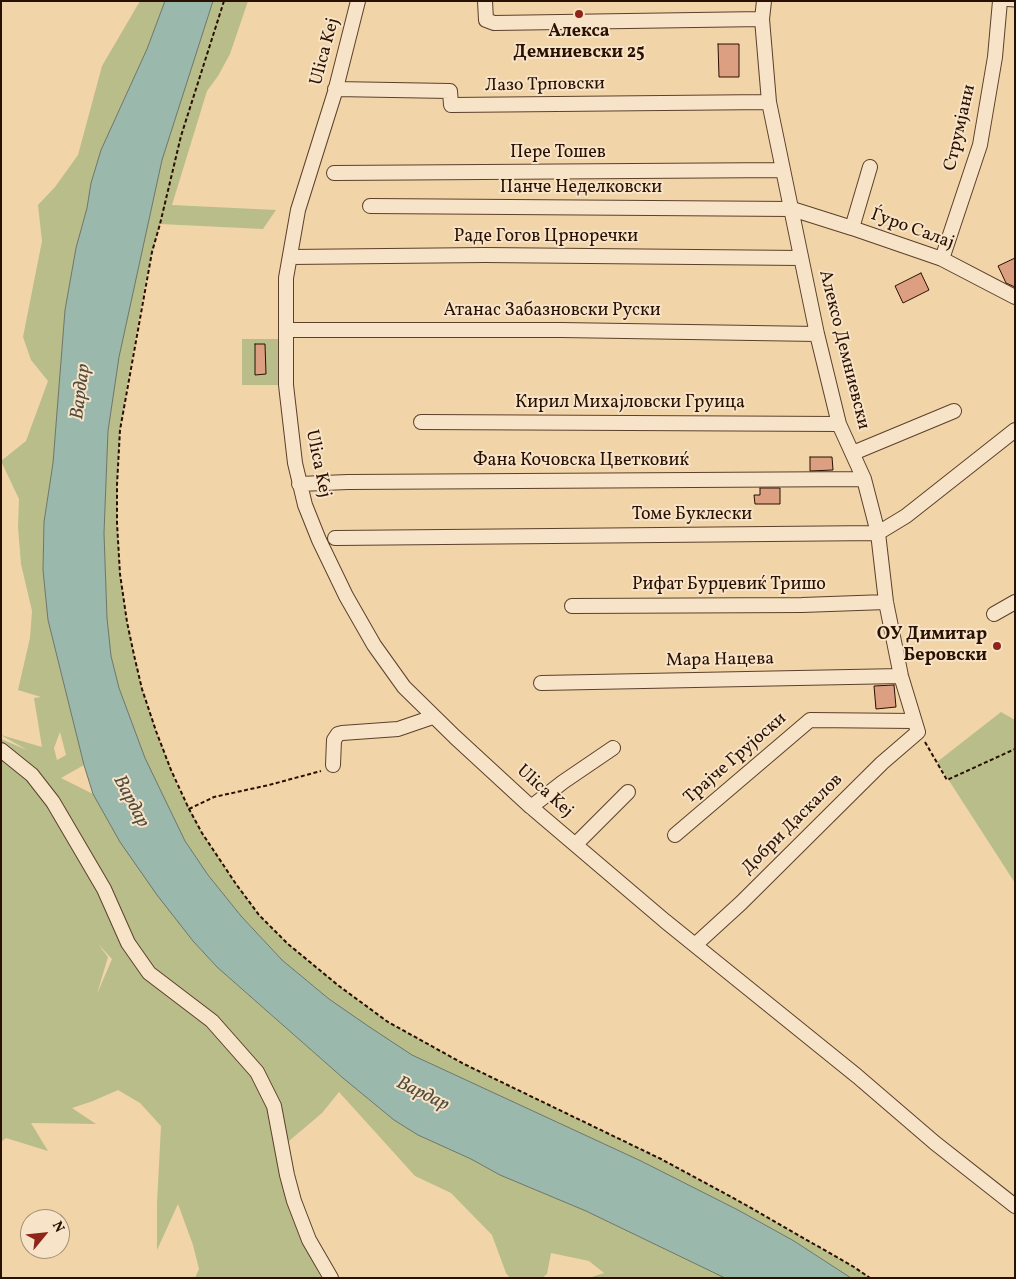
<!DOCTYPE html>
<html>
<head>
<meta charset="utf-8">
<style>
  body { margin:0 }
  #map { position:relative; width:1016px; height:1279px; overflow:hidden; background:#f2d4a9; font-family:Vollkorn,serif }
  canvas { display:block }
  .frame { position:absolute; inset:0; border:2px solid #291001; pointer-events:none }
  .north { position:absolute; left:20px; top:1209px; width:50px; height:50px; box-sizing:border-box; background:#f7e3c7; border:1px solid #a58f78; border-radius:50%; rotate:62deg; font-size:14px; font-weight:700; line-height:20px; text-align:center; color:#291001 }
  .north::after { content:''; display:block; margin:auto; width:18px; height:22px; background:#8f2418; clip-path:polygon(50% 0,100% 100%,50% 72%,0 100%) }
</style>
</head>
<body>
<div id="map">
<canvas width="1016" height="1279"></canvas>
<div class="frame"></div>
<div class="north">N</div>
</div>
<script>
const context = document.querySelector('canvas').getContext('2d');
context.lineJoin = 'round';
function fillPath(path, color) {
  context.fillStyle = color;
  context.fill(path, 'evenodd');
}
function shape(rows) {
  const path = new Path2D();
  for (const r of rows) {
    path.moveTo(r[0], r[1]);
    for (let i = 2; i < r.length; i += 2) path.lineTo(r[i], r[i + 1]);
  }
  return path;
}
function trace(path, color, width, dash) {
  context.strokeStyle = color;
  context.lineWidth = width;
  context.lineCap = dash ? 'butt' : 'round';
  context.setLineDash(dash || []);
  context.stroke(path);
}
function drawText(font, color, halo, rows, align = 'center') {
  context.font = font + ' Vollkorn,serif';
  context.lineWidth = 4;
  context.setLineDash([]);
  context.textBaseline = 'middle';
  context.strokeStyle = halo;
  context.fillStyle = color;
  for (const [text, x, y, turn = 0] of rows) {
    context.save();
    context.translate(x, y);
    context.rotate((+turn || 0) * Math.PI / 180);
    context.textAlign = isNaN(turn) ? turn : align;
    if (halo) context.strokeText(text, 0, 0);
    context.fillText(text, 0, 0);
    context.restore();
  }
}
fillPath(shape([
  [140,1,165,1,147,49,101,150,91,183,87,208,76,248,65,310,53,463,44,522,43,570,48,620,84,765,61,778,93,794,120,842,193,941,217,967,343,1078,394,1120,418,1135,471,1159,500,1175,586,1211,725,1278,589,1278,604,1273,589,1261,551,1253,547,1274,542,1278,510,1278,506,1273,492,1235,451,1193,415,1176,339,1092,322,1113,289,1141,276,1148,294,1214,311,1258,321,1278,195,1278,199,1269,193,1245,178,1204,157,1250,157,1204,161,1126,140,1103,118,1090,93,1101,72,1108,96,1124,31,1123,48,1151,6,1138,1,1142,1,739,27,750,1,735,42,747,34,698,41,697,18,690,30,638,32,611,21,564,18,527,19,499,1,461,26,441,48,381,31,360,23,337,42,241,38,205,55,187,78,155,102,66],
  [60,732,66,755,57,760,54,748],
  [98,944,112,959,97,994,108,957],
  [213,1,248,1,230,54,218,76,207,91,172,205,276,210,263,229,160,224,152,252,146,279,127,386,120,430,117,485,117,523,120,574,127,622,134,655,142,689,156,731,177,785,202,833,236,884,259,915,288,944,339,986,388,1022,464,1064,661,1159,737,1200,854,1267,870,1278,851,1278,794,1241,738,1210,641,1161,412,1055,367,1026,329,999,282,960,241,916,208,875,185,841,145,758,119,688,111,656,107,618,104,533,108,431,119,357,162,160],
  [242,339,286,339,286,385,242,385],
  [1001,712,1015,720,1015,883,937,762]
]), '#b8bd8a');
const water = shape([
  [165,1,213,1,162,160,119,357,108,431,104,533,107,618,111,656,119,688,145,758,185,841,208,875,241,916,282,960,329,999,368,1026,412,1055,641,1161,738,1210,794,1241,851,1278,725,1278,586,1211,500,1175,471,1159,418,1135,394,1120,343,1078,217,967,193,941,157,895,120,842,93,794,84,765,48,620,43,570,44,522,53,463,65,310,76,248,87,208,91,183,101,150,147,49,165,1]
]);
fillPath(water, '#9bb8ac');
trace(water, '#6d7568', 1);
const building = shape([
  [718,44,739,44,739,77,719,77,718,44],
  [1015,258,1015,287,1006,283,998,266,1015,258],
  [921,273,929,290,903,303,895,286,921,273],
  [255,344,265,344,266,374,255,375,255,344],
  [810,457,832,457,833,470,810,471,810,457],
  [760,488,780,488,780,504,755,504,754,495,760,495,760,488],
  [894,685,896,707,876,709,874,686,894,685]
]);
fillPath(building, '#dd9f81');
trace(building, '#291001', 1);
const lane = shape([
  [1000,2,1015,3]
]);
const street = shape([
  [358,1,335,92,298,210,286,278,286,385,295,463,305,505,319,540,346,596,374,645,404,687,455,737,531,807,665,921,857,1076,935,1143,1015,1206],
  [485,1,486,20,494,23,762,19],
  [335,89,450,91,451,105,769,102],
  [334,173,783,170],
  [370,206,792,209,852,228,942,259,1015,297],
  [852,228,870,167],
  [290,257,485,255,801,258],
  [942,259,980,145,995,57,1000,1],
  [286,330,561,330,817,334],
  [421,422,839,424],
  [853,453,954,411],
  [299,484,348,482,864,479],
  [335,538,878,533,906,516,1015,430],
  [572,606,802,605,886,602],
  [994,614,1015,602],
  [541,683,901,676],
  [1,750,32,775,53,802,104,889,128,943,149,973,212,1021,257,1072,274,1106,287,1175,294,1201,309,1240,331,1278],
  [333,765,334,740,338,734,342,733,398,729,433,717],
  [531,807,563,782,613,748],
  [675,835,810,720,914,721],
  [576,844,628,792],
  [695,945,741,903,882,763,918,732,901,676,886,602,878,533,864,479,839,424,817,334,769,102,762,19,764,1]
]);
trace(lane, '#5b412b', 9);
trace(street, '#5b412b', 16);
trace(shape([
  [224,1,181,136,160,224,152,252,120,430,117,485,117,523,120,574,127,622,134,655,142,689,156,731,171,770,189,809,202,833,236,884,259,915,288,944,339,986,388,1022,464,1064,661,1159,737,1200,854,1267,870,1278],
  [925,742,947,780,1015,749],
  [189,809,214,797,269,785,321,771]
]), '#291001', 2, [4, 2.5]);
trace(lane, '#f7e3c7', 7);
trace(street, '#f7e3c7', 14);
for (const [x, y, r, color] of [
  [579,14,5,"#8f2418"],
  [997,646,5,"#8f2418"]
]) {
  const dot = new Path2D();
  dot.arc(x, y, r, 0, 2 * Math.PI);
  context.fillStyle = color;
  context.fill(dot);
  trace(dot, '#f7e3c7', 2);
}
drawText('bold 18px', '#291001', '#f7e3c7', [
  ["Алекса",579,33],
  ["Демниевски 25",579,54],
  ["ОУ Димитар",987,636,"right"],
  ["Беровски",987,657,"right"]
]);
drawText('18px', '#291001', '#f7e3c7', [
  ["Ulica Kej",326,52,-75],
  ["Лазо Трповски",545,86,-1],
  ["Струмјани",961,128,-77],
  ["Пере Тошев",558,154],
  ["Панче Неделковски",581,189],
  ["Ѓуро Салај",912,230,20],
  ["Раде Гогов Црноречки",546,238],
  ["Атанас Забазновски Руски",552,312],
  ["Алексо Демниевски",843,350,76],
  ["Кирил Михајловски Груица",630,404],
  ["Фана Кочовска Цветковиќ",581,462],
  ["Ulica Kej",317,464,78],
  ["Томе Буклески",692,516],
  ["Рифат Бурџевиќ Тришо",729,586],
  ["Мара Нацева",720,661,-1],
  ["Трајче Грујоски",736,759,-41],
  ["Ulica Kej",544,792,42],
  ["Добри Даскалов",793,825,-45]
]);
drawText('italic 19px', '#514b3d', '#f7e3c7', [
  ["Вардар",82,392,-83],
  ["Вардар",130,802,62],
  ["Вардар",422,1095,26]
]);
</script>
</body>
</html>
